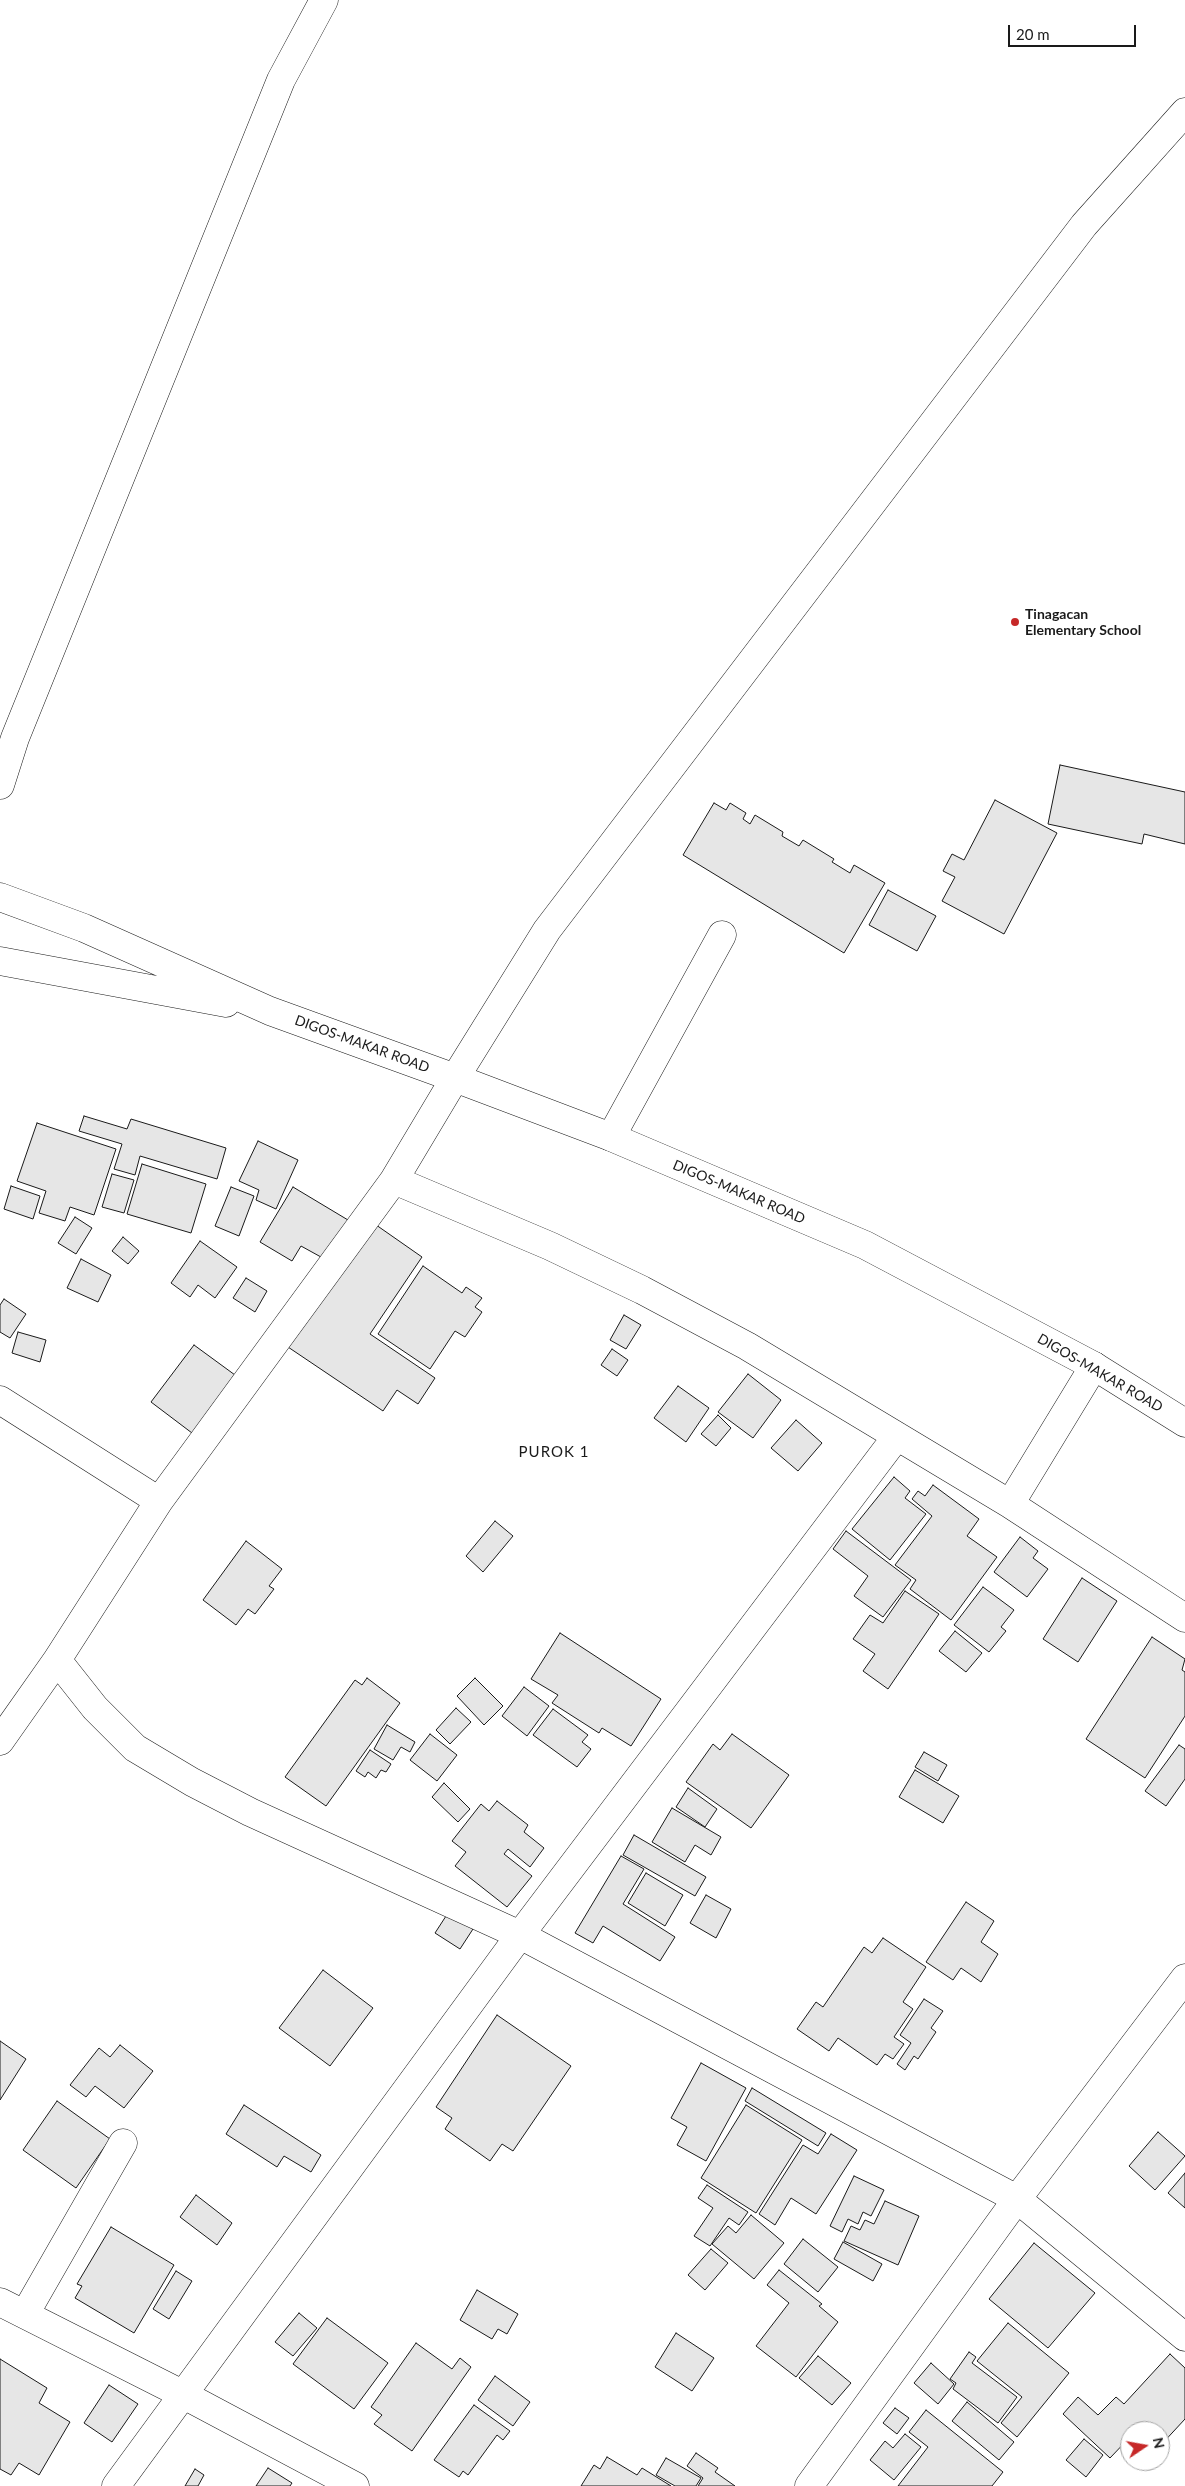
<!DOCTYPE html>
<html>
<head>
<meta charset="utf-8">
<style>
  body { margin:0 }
  #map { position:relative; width:1185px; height:2486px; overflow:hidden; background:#fff; font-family:Lato,sans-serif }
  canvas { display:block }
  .north { position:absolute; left:1120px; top:2421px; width:50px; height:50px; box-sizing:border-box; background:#fff; border:1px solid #a3a3a3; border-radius:50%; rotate:78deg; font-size:14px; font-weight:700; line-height:20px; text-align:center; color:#1a1a1a }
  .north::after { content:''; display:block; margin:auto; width:18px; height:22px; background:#c62828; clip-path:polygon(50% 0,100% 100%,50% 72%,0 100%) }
  .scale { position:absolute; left:1008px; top:25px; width:128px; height:22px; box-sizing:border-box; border:2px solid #1a1a1a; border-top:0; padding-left:6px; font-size:15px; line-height:18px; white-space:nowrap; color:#1a1a1a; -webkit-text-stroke:4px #fff; paint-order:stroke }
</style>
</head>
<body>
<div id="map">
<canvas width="1185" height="2486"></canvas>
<div class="north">N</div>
<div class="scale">20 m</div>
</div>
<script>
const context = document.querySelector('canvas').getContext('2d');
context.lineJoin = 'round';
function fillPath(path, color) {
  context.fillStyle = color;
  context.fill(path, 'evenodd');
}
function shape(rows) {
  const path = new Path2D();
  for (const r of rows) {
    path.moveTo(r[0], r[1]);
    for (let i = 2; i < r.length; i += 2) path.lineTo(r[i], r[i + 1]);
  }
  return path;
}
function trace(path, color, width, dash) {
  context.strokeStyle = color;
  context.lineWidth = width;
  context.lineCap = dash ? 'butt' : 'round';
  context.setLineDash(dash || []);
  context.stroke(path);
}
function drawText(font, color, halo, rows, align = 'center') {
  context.font = font + ' Lato,sans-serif';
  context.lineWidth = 4;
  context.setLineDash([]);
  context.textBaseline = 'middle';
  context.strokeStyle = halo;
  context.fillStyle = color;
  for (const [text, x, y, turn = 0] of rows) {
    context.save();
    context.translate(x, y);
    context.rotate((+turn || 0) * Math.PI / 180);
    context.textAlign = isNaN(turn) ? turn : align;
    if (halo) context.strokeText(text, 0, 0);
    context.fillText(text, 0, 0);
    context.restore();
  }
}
const building = shape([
  [1060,765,1185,792,1185,844,1144,834,1142,844,1048,824,1060,765],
  [995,800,1057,833,1004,934,942,901,955,877,943,871,952,854,964,860,995,800],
  [714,803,726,810,730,803,746,813,743,819,750,824,755,815,783,832,782,836,799,846,803,840,834,859,832,862,850,873,854,865,885,883,844,953,683,855,714,803],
  [888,890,936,916,917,951,869,925,888,890],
  [84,1116,127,1129,131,1119,226,1148,217,1179,140,1156,135,1175,114,1169,122,1144,79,1131,84,1116],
  [37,1123,116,1149,94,1215,70,1207,65,1221,39,1213,46,1191,17,1181,37,1123],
  [258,1141,298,1160,276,1209,256,1200,259,1190,239,1181,258,1141],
  [142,1164,206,1184,191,1233,127,1214,142,1164],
  [112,1174,134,1180,124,1213,102,1207,112,1174],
  [11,1186,40,1196,33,1219,4,1209,11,1186],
  [231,1187,254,1196,239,1236,215,1226,231,1187],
  [293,1187,353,1223,330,1262,301,1246,292,1261,260,1242,293,1187],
  [75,1217,92,1228,76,1254,58,1243,75,1217],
  [369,1220,422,1257,370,1334,435,1378,418,1404,397,1390,383,1411,285,1345,369,1220],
  [123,1237,139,1251,128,1264,112,1251,123,1237],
  [200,1241,237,1267,215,1298,198,1285,190,1297,171,1283,200,1241],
  [81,1259,111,1275,98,1302,67,1288,81,1259],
  [423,1266,462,1293,466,1287,482,1298,475,1307,482,1312,465,1337,455,1331,430,1369,378,1334,423,1266],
  [246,1278,267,1291,255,1312,233,1298,246,1278],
  [4,1299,26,1314,10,1338,0,1332,0,1305,4,1299],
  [624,1315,641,1325,626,1349,610,1340,624,1315],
  [18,1332,46,1340,40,1362,12,1353,18,1332],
  [194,1345,235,1375,192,1433,151,1402,194,1345],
  [612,1349,628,1360,617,1376,601,1365,612,1349],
  [748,1374,781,1400,753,1438,718,1412,748,1374],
  [678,1386,709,1408,686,1442,654,1418,678,1386],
  [718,1415,731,1428,716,1446,701,1434,718,1415],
  [796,1420,822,1443,798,1471,771,1448,796,1420],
  [894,1477,910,1491,905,1498,926,1514,890,1560,852,1529,894,1477],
  [933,1485,979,1519,967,1536,997,1557,951,1620,910,1589,916,1580,895,1565,932,1516,912,1499,918,1491,925,1496,933,1485],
  [495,1521,513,1536,483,1572,466,1556,495,1521],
  [846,1531,911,1580,883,1617,854,1596,868,1576,833,1549,846,1531],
  [1020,1537,1038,1551,1033,1558,1048,1569,1027,1597,994,1572,1020,1537],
  [246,1541,282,1569,269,1586,274,1589,255,1614,248,1609,236,1625,203,1600,246,1541],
  [1082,1578,1117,1601,1078,1662,1043,1639,1082,1578],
  [983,1587,1014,1610,1001,1627,1006,1631,989,1652,954,1625,983,1587],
  [905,1591,939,1614,888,1689,863,1671,875,1654,853,1639,870,1615,883,1623,905,1591],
  [955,1631,982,1653,966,1672,939,1651,955,1631],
  [560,1633,661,1699,631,1746,602,1728,599,1733,552,1703,558,1695,531,1679,560,1633],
  [1152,1637,1185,1659,1182,1670,1185,1672,1185,1716,1145,1778,1086,1739,1152,1637],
  [367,1678,400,1703,326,1806,285,1777,355,1680,362,1685,367,1678],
  [475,1678,503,1706,484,1725,457,1696,475,1678],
  [524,1687,549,1706,527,1736,502,1716,524,1687],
  [456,1708,471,1722,450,1744,436,1730,456,1708],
  [553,1709,588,1735,582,1742,591,1749,577,1767,533,1735,553,1709],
  [387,1725,415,1742,410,1752,401,1747,393,1760,374,1749,387,1725],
  [430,1734,457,1755,437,1781,410,1760,430,1734],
  [732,1734,789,1775,751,1828,686,1782,713,1744,720,1750,732,1734],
  [1179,1745,1185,1749,1185,1779,1166,1806,1145,1791,1179,1745],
  [370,1750,391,1764,386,1772,381,1770,376,1778,368,1772,365,1777,356,1771,370,1750],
  [924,1752,947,1765,938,1781,915,1767,924,1752],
  [915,1770,959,1796,943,1823,899,1797,915,1770],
  [444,1783,470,1809,458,1822,432,1797,444,1783],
  [688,1788,717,1809,705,1827,676,1807,688,1788],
  [497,1801,528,1825,524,1832,544,1848,530,1867,508,1849,504,1854,532,1876,507,1907,455,1866,466,1852,452,1841,481,1804,489,1811,497,1801],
  [672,1808,721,1837,711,1855,695,1845,685,1862,652,1842,672,1808],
  [634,1835,706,1877,695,1896,623,1855,634,1835],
  [621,1856,644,1869,623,1904,675,1937,660,1961,603,1926,593,1943,575,1933,621,1856],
  [646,1873,683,1895,665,1926,628,1903,646,1873],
  [706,1895,731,1909,716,1938,690,1923,706,1895],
  [966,1902,994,1921,981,1942,998,1954,981,1982,961,1968,953,1980,926,1962,966,1902],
  [448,1913,473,1929,460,1949,435,1933,448,1913],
  [883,1938,926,1967,903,2002,913,2009,894,2037,904,2044,893,2059,885,2054,877,2065,838,2038,829,2051,797,2029,816,2002,823,2007,864,1947,872,1953,883,1938],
  [323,1970,373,2008,330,2066,279,2028,323,1970],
  [924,1999,943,2011,931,2028,936,2032,918,2059,914,2056,905,2070,897,2064,911,2043,900,2035,924,1999],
  [497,2015,571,2066,513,2151,502,2144,490,2161,445,2129,452,2118,436,2107,497,2015],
  [0,2041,26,2059,0,2100,0,2041],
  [120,2045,153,2071,124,2108,95,2086,86,2097,70,2085,99,2048,110,2057,120,2045],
  [701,2063,746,2088,706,2161,677,2145,687,2127,671,2118,701,2063],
  [752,2088,826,2133,818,2146,745,2101,752,2088],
  [57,2101,110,2139,76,2188,23,2150,57,2101],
  [244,2105,321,2155,311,2172,284,2156,277,2167,226,2134,244,2105],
  [746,2105,802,2140,756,2213,701,2178,746,2105],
  [1158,2132,1185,2156,1155,2190,1129,2166,1158,2132],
  [831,2134,857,2150,816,2214,791,2198,775,2225,759,2214,803,2145,818,2154,831,2134],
  [1185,2173,1185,2208,1168,2193,1185,2173],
  [854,2176,884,2190,871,2216,863,2212,858,2224,848,2219,842,2232,830,2226,854,2176],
  [707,2185,748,2212,739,2225,729,2218,710,2246,694,2236,713,2208,698,2198,707,2185],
  [196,2195,232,2223,217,2245,180,2217,196,2195],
  [885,2201,919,2216,898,2265,844,2241,851,2226,860,2230,865,2220,874,2224,885,2201],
  [751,2215,784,2243,754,2279,712,2244,728,2226,736,2233,751,2215],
  [111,2227,174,2265,134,2333,75,2298,82,2286,77,2284,111,2227],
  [803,2239,838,2267,818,2292,784,2264,803,2239],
  [843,2242,882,2264,873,2281,834,2259,843,2242],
  [1034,2243,1095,2293,1048,2348,989,2299,1034,2243],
  [711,2249,728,2263,705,2290,688,2275,711,2249],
  [779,2270,822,2304,819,2306,838,2322,796,2377,756,2346,789,2303,767,2285,779,2270],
  [176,2271,192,2281,169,2319,153,2309,176,2271],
  [477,2290,518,2314,507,2334,498,2329,492,2339,460,2320,477,2290],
  [299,2313,317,2328,293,2356,275,2342,299,2313],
  [327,2318,388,2363,354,2409,293,2364,327,2318],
  [1008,2323,1069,2373,1017,2437,1001,2423,1022,2397,977,2361,1008,2323],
  [676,2333,714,2358,692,2391,655,2367,676,2333],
  [416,2343,452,2369,460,2358,471,2367,412,2451,374,2424,382,2415,371,2407,416,2343],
  [969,2352,976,2357,972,2363,1017,2397,998,2423,953,2389,956,2383,950,2379,969,2352],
  [1170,2354,1185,2368,1185,2419,1160,2446,1160,2431,1130,2431,1130,2437,1110,2458,1063,2414,1078,2397,1098,2415,1116,2397,1124,2404,1170,2354],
  [818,2356,851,2383,832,2405,799,2378,818,2356],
  [0,2359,47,2388,39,2403,70,2422,39,2475,19,2463,11,2475,0,2469,0,2359],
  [931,2363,954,2384,938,2404,914,2383,931,2363],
  [495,2376,530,2402,513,2426,478,2400,495,2376],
  [109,2385,138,2404,112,2442,84,2423,109,2385],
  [967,2402,1014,2442,999,2460,952,2421,967,2402],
  [474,2405,510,2431,503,2440,497,2435,468,2475,463,2471,459,2477,434,2460,474,2405],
  [895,2408,909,2418,897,2434,883,2423,895,2408],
  [926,2410,1003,2472,992,2486,898,2486,928,2447,909,2432,926,2410],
  [905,2434,921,2447,894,2480,870,2460,885,2441,893,2448,905,2434],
  [1084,2439,1103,2455,1086,2477,1066,2460,1084,2439],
  [696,2453,718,2468,715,2472,735,2486,698,2486,703,2478,687,2466,696,2453],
  [607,2457,637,2475,642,2468,671,2486,581,2486,594,2465,600,2469,607,2457],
  [666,2458,701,2478,696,2486,675,2486,656,2475,666,2458],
  [268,2468,292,2483,290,2486,256,2486,268,2468],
  [195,2469,204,2475,198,2486,185,2486,195,2469]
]);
fillPath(building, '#e6e6e6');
trace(building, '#1a1a1a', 1);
const minor = shape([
  [0,785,15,738,281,80,324,0],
  [611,1137,722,935],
  [394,1180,550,1246,642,1290,747,1346,1010,1504,1185,1618],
  [0,1400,159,1501],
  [1010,1504,1094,1366],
  [57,1660,95,1708,135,1748,192,1782,250,1812,520,1935,1017,2199,1185,2337],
  [0,1741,57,1660,159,1501,394,1180,455,1078,547,930,1084,225,1185,112],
  [0,2302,184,2395,355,2486],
  [25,2314,123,2143],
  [116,2486,520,1935,897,1436],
  [809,2486,1017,2199,1185,1978]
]);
const highway = shape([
  [0,897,84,928,270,1011,455,1078,611,1137,865,1245,1094,1366,1185,1423],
  [0,961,226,1003]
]);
trace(minor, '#1a1a1a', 29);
trace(highway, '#1a1a1a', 29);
trace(minor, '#fff', 28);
trace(highway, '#fff', 28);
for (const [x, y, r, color] of [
  [1015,622,5,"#c62828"]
]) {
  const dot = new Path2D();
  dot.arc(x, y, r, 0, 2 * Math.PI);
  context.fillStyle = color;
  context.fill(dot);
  trace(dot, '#fff', 2);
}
drawText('bold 14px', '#1a1a1a', '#fff', [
  ["Tinagacan",1025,614],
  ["Elementary School",1025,630]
], 'left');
drawText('14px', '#1a1a1a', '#fff', [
  ["DIGOS-MAKAR ROAD",362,1044,20],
  ["DIGOS-MAKAR ROAD",739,1192,23],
  ["DIGOS-MAKAR ROAD",1100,1373,30]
]);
context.letterSpacing = '1px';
drawText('15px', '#1a1a1a', '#fff', [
  ["PUROK 1",554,1452]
]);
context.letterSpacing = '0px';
</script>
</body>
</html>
